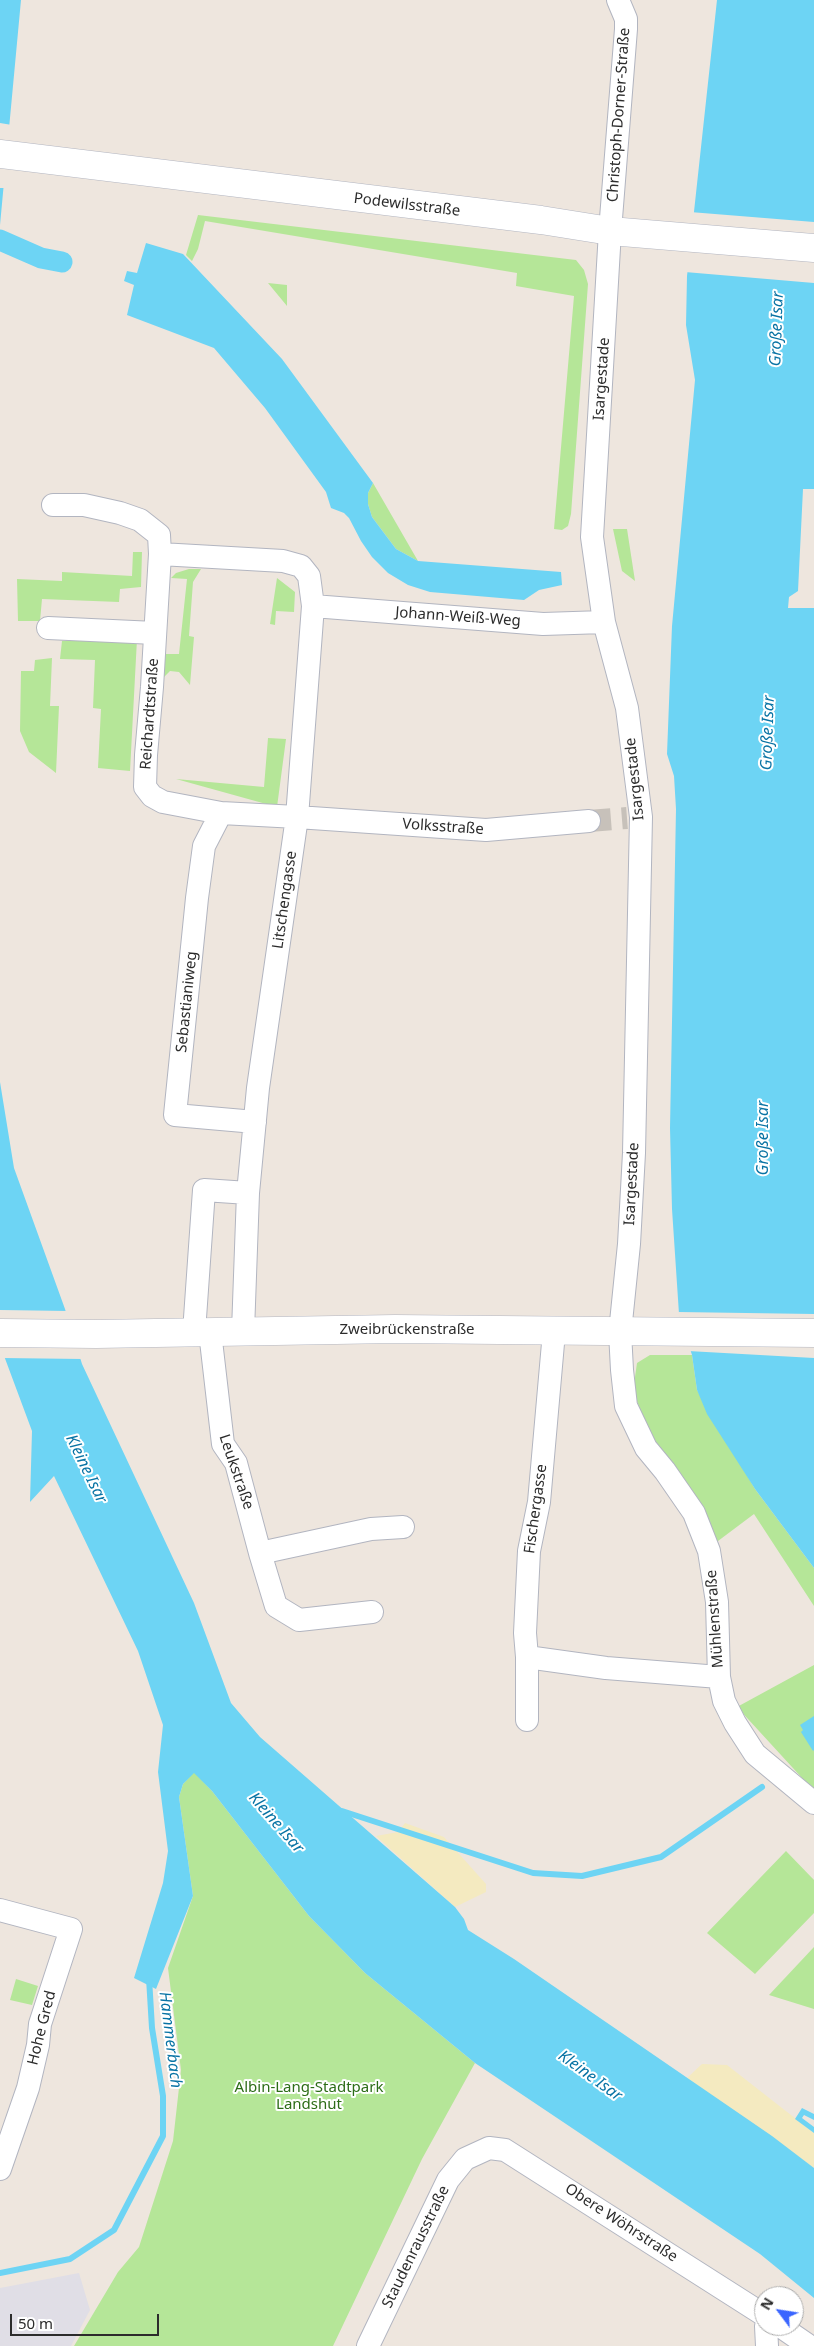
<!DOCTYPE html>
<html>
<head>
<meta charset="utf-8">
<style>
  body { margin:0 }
  #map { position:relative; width:814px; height:2346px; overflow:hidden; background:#eee6de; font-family:"Noto Sans",sans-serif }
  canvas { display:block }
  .north { position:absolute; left:754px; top:2286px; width:50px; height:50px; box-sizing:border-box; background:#fff; border:1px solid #ababab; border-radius:50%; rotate:301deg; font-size:14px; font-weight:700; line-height:20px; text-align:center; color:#2c2c2c }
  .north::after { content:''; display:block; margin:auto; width:18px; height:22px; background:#3a65ff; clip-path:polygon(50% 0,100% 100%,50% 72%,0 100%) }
  .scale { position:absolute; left:10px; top:2314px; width:149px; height:22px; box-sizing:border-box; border:2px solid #2c2c2c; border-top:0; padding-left:6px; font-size:15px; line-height:18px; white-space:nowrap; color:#2c2c2c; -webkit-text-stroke:4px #fff; paint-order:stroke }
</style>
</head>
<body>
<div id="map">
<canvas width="814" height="2346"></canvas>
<div class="north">N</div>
<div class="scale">50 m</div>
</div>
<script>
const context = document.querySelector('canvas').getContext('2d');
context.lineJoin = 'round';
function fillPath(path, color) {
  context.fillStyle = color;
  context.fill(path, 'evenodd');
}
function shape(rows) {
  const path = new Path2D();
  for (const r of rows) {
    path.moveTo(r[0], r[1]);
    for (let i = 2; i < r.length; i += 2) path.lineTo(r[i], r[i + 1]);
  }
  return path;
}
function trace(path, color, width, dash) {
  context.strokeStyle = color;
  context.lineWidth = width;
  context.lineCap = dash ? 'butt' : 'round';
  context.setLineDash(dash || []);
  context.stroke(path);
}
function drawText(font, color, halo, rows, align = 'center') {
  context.font = font + ' "Noto Sans",sans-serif';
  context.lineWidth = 4;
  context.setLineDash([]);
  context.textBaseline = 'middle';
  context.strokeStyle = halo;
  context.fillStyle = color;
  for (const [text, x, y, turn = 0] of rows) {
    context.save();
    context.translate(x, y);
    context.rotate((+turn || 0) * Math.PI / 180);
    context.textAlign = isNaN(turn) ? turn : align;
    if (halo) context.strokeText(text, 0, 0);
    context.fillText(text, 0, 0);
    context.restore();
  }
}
fillPath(shape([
  [79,2273,90,2310,71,2346,0,2346,0,2288]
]), '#e0dee6');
fillPath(shape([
  [198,215,576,260,584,270,588,284,571,514,568,526,562,530,554,529,574,296,516,286,517,273,205,221,198,249,192,261,186,255],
  [268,283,287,285,287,306],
  [373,483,418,561,396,549,372,517,368,504,368,493],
  [613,529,627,529,635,581,622,571],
  [133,552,142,552,141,587,120,589,119,602,42,599,40,621,18,621,17,579,62,581,62,572,132,576],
  [189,569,201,569,193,582,189,636,194,637,190,685,179,672,170,671,164,677,165,654,179,654,187,579,171,578,176,573],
  [277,578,295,592,294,612,276,611,275,625,270,624],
  [137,639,130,771,98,768,101,709,93,708,95,660,60,659,62,641],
  [52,658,50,706,59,706,56,773,29,752,20,731,21,671,34,671,35,660],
  [268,738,286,739,277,807,176,779,264,787],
  [650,1355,692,1355,697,1390,755,1489,814,1568,814,1606,754,1514,710,1547,683,1479,649,1432,633,1391,637,1363],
  [814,1665,814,1791,737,1707],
  [194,1772,212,1791,309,1916,365,1973,475,2063,422,2159,333,2346,74,2346,118,2272,139,2247,173,2141,181,2070,168,1968,193,1896,179,1797,183,1784],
  [786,1851,814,1880,814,1913,755,1974,707,1933],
  [814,1947,814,2009,769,1995],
  [16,1979,38,1986,32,2005,10,2000]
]), '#b5e698');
fillPath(shape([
  [405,1823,444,1837,486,1884,486,1892,455,1907,376,1836,398,1832],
  [702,2064,727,2065,814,2133,814,2168,687,2078]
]), '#f4eac0');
fillPath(shape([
  [0,0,21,0,0,225],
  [717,0,814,0,814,489,803,489,798,591,789,597,788,608,814,608,814,1568,755,1489,707,1414,697,1390,692,1355,679,1314,672,1209,670,1128,676,809,674,776,667,754,672,626,695,380,686,325,687,276],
  [146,243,183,254,282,359,373,483,368,493,368,504,372,517,396,549,418,561,561,572,562,585,539,590,524,600,430,592,408,585,388,573,372,557,361,541,349,518,344,513,331,508,326,492,265,408,214,348,127,315,134,285,124,281,127,271,137,273],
  [0,1082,14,1168,65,1309,82,1364,194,1603,231,1703,260,1737,455,1907,464,1919,468,1930,514,1959,772,2136,814,2168,814,2298,760,2254,475,2063,365,1973,309,1916,212,1791,194,1773,183,1784,179,1797,193,1896,156,1989,134,1978,163,1883,168,1851,158,1772,163,1725,138,1651,54,1476,30,1502,32,1431,0,1345],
  [814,1716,814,1750,813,1751,801,1732,803,1730,800,1725],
  [802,2108,814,2114,814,2120,804,2115,802,2118,814,2127,814,2133,795,2119]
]), '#6dd4f4');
fillPath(shape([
  [0,123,12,125,6,188,0,188],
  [690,212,814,222,814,283,685,272],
  [0,1310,68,1311,83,1359,2,1358,0,1353],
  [678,1312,814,1314,814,1358,688,1351]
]), '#eee6de');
trace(shape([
  [342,1811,533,1873,582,1876,661,1857,762,1787],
  [0,2273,70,2259,114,2230,163,2136,163,2096,152,2028,149,1978]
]), '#6dd4f4', 6);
trace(shape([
  [0,240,41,258,62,262]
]), '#6dd4f4', 21);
trace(shape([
  [589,821,627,818]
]), '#c7c1ba', 22, [22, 11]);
const minor = shape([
  [618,0,626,19,626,29,610,231,592,537,604,622,627,708,641,817,634,1153,629,1244,620,1332,622,1370,626,1406,646,1448,665,1471,694,1513,709,1551,717,1602,719,1677,724,1701,735,1723,755,1754,814,1803],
  [53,505,84,505,120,513,140,520,159,535,160,554],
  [313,606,543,624,604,622],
  [48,628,155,633],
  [221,813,204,846,197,898,175,1115,255,1122],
  [243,1331,248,1193,258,1088,297,817,313,606,309,576,301,566,283,561,160,554,152,687,146,755,145,787,152,796,163,802,221,813,297,817,486,830,589,821],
  [194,1332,204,1190,248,1193],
  [210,1332,223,1444,236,1463,260,1553,371,1529,403,1527],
  [554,1332,539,1502,529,1551,525,1633,527,1657,606,1668,719,1677],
  [260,1553,276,1606,299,1620,372,1612],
  [527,1720,527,1657],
  [0,1910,71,1929,40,2024,38,2045,28,2088,0,2169],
  [766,2326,767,2346],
  [780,2326,809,2346],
  [368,2346,448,2180,465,2159,489,2148,505,2150,764,2315]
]);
const tertiary = shape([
  [0,1333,96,1334,395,1329,814,1333]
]);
const secondary = shape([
  [0,154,541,220,610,231,814,248]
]);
trace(minor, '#b2b5c0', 24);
trace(tertiary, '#b2b5c0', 29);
trace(secondary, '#b2b5c0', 29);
trace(minor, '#fff', 22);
trace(tertiary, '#fff', 28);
trace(secondary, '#fff', 28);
drawText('15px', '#2c2c2c', '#fff', [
  ["Christoph-Dorner-Straße",619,115,-86],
  ["Podewilsstraße",407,205,7],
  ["Isargestade",602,379,-86],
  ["Johann-Weiß-Weg",458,617,4],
  ["Reichardtstraße",150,714,-86],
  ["Isargestade",635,779,-96],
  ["Volksstraße",443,827,4],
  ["Litschengasse",285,900,-82],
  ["Sebastianiweg",187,1002,-84],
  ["Isargestade",632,1184,-87],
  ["Zweibrückenstraße",407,1330],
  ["Leukstraße",236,1472,71],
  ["Fischergasse",536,1509,-82],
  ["Mühlenstraße",715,1619,-94],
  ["Hohe Gred",42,2028,-76],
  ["Obere Wöhrstraße",621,2223,33],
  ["Staudenrausstraße",416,2247,-64]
]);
drawText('15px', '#2c6d17', '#fff', [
  ["Albin-Lang-Stadtpark",309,2088],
  ["Landshut",309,2105]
]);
drawText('italic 16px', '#0873a4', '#fff', [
  ["Große Isar",777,329,-88],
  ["Große Isar",768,733,-88],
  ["Große Isar",763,1138,-90],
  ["Kleine Isar",86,1469,64],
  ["Kleine Isar",276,1823,49],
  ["Hammerbach",170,2040,83],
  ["Kleine Isar",590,2076,36]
]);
</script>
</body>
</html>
